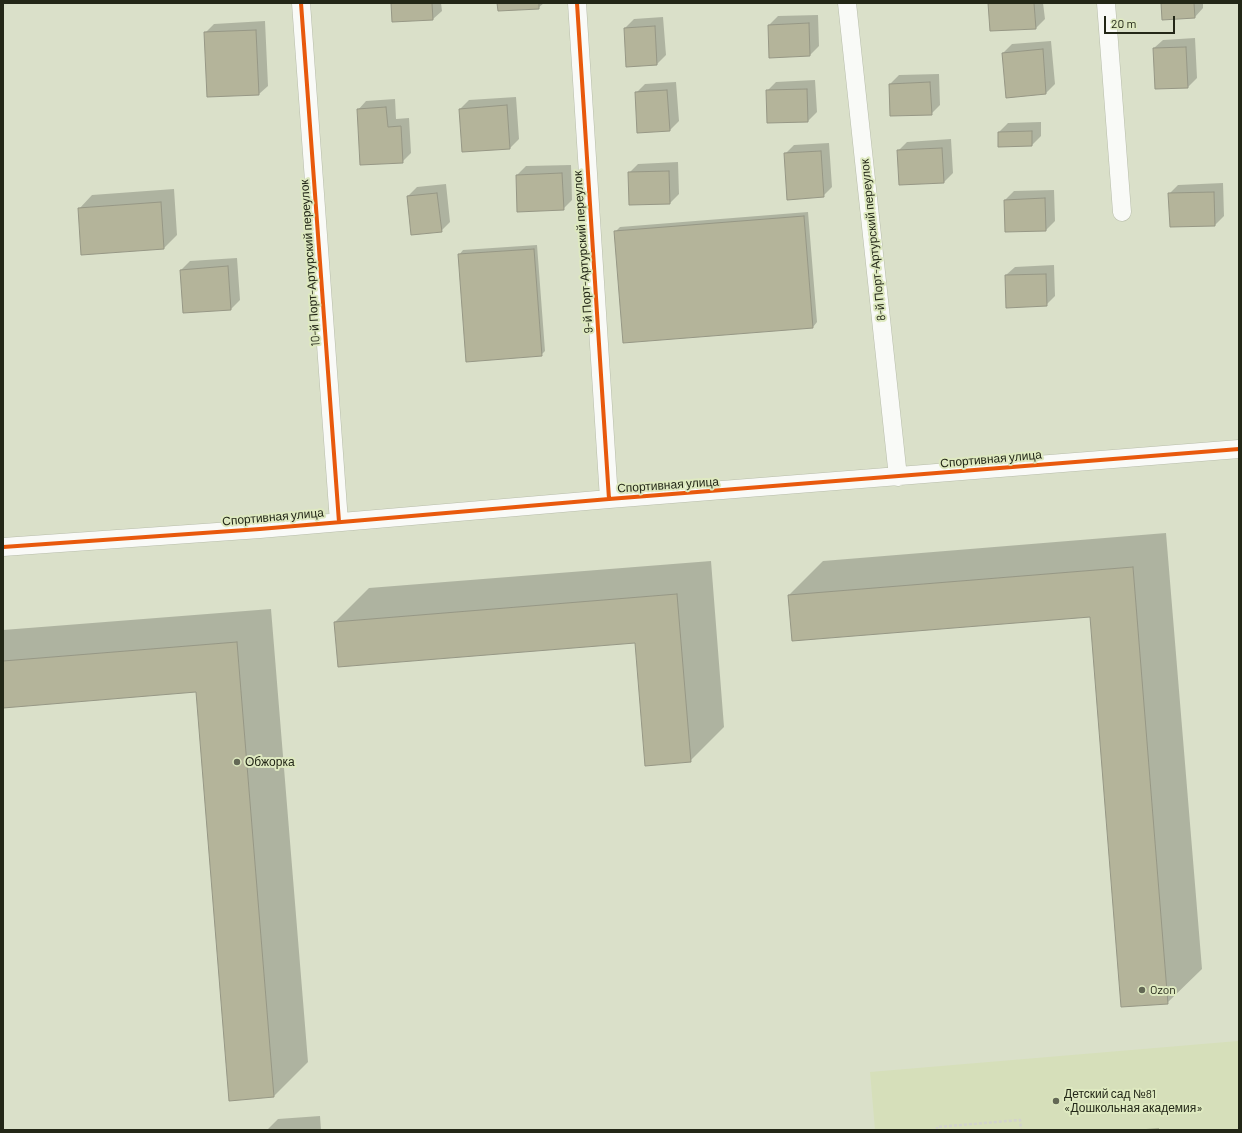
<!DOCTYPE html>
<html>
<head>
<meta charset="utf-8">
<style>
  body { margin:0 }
  #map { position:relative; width:1242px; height:1133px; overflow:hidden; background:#dae0c9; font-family:Barlow,sans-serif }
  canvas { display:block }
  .frame { position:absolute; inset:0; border:4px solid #232717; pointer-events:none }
  .scale { position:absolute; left:1104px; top:16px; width:71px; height:18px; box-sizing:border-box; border:2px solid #232717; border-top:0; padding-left:5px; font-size:12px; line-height:14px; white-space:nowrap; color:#232717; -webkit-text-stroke:3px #dee9c0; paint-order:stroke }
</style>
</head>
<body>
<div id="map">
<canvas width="1242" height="1133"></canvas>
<div class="frame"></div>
<div class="scale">20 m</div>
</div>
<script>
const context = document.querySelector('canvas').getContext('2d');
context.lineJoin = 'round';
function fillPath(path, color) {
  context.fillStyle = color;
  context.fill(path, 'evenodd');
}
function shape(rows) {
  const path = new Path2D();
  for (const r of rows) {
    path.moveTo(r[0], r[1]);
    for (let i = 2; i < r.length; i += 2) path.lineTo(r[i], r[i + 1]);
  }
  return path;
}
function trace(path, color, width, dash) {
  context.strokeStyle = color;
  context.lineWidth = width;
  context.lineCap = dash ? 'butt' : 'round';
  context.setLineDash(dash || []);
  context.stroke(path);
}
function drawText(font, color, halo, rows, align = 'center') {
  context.font = font + ' Barlow,sans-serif';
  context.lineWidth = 4;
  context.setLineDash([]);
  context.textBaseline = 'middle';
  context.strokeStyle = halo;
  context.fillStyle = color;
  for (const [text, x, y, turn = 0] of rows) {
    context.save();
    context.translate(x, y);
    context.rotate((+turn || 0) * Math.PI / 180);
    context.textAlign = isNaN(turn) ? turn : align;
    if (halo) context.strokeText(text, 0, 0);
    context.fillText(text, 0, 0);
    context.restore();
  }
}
fillPath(shape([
  [1238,1041,1239,1130,875,1130,870,1072]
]), '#d6dfba');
fillPath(shape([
  [392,3,441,3,442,11,433,19],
  [498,3,544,3,538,8],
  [989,3,1043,3,1045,19,1036,28],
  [1162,3,1203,3,1203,8,1195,17],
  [818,15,819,46,810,55,769,25,778,16],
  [663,17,666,55,657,64,625,28,634,19],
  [265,21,268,86,259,94,205,33,214,24],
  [1195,38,1197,78,1188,87,1154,48,1163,40],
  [1051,41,1055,84,1046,93,1007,97,1003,53,1012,44],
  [939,74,940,105,931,114,890,84,899,75],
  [815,80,817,112,808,121,767,91,776,82],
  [676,82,679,121,670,130,636,93,645,84],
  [516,97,519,139,510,148,460,109,469,100],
  [395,99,396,119,409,118,411,153,402,162,358,110,366,101],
  [1041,122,1041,136,1032,145,999,132,1008,123],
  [951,139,953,173,944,182,898,151,907,142],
  [829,143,832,187,823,196,785,154,794,145],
  [678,162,679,194,670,203,630,204,629,173,638,164],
  [571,165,572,200,563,209,517,175,526,166],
  [1223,183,1224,216,1215,225,1169,194,1178,185],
  [446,184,450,222,441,231,408,196,417,187],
  [174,189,177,235,164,248,79,209,92,195],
  [1054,190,1055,221,1046,230,1005,200,1014,191],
  [808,212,817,322,813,327,615,232,620,227],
  [537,245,545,351,541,355,459,255,463,250],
  [237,258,240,300,231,309,181,270,190,261],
  [1054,265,1055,296,1046,305,1006,275,1015,267],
  [1166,533,1202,969,1167,1003,1091,616,789,595,823,561],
  [711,561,724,727,690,761,636,642,335,622,369,588],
  [271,609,308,1062,274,1096,197,691,3,707,3,630],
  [320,1116,321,1130,267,1130,278,1119],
  [1159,1128,1159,1130,1133,1130]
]), '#0003');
const building = shape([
  [391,3,432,3,433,20,392,22,391,3],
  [497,3,539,3,539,9,498,11,497,3],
  [988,3,1034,3,1036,29,990,31,988,3],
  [1161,3,1194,3,1195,18,1162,20,1161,3],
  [809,23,810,56,769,58,768,25,809,23],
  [655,26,657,65,626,67,624,28,655,26],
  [256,30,259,95,207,97,204,32,256,30],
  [1186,47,1188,88,1155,89,1153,48,1186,47],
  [1043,49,1046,94,1006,98,1002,53,1043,49],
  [930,82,932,115,890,116,889,84,930,82],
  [807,89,808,122,767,123,766,90,807,89],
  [667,90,670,131,637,133,635,92,667,90],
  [507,105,510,149,462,152,459,109,507,105],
  [386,107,388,127,401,126,403,163,360,165,357,109,386,107],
  [1032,131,1032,146,998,147,998,132,1032,131],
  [942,148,944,183,899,185,897,150,942,148],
  [821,151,824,197,787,200,784,153,821,151],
  [669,171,670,204,629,205,628,172,669,171],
  [562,173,564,210,517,212,516,175,562,173],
  [1214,192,1215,226,1170,227,1168,193,1214,192],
  [437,193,442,232,411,235,407,196,437,193],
  [1045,198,1046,231,1005,232,1004,200,1045,198],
  [161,202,164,249,81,255,78,208,161,202],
  [804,216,813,328,623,343,614,231,804,216],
  [534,249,542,356,466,362,458,254,534,249],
  [228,266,231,310,183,313,180,270,228,266],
  [1046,274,1047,306,1006,308,1005,275,1046,274],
  [1133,567,1168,1004,1121,1007,1090,617,792,641,788,595,1133,567],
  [677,594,691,762,645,766,635,643,338,667,334,622,677,594],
  [237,642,274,1097,229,1101,196,692,3,708,3,661,237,642]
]);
fillPath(building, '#b4b49a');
trace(building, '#969785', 1);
const minor = shape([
  [301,3,339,522],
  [577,3,609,499],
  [847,3,898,477],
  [1106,3,1122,212],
  [3,547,260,529,609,499,1239,449]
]);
trace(minor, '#b7bcaa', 19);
trace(shape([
  [937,1130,937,1127,1020,1120,1021,1130]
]), '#d2d3cc', 2.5, [3, 2]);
trace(minor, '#f9faf7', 18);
trace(shape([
  [301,3,339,522],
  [577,3,609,499],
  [3,547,260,529,609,499,1239,449]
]), '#e8590c', 4);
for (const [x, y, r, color] of [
  [237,762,4,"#636855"],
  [1142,990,4,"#636855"],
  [1056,1101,4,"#636855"]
]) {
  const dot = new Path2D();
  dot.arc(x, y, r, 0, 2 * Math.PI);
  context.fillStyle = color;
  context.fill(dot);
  trace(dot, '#dee9c0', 1.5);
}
drawText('12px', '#232717', '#dee9c0', [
  ["8-й Порт-Артурский переулок",873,240,-96],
  ["9-й Порт-Артурский переулок",583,252,-94],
  ["10-й Порт-Артурский переулок",310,263,-94],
  ["Спортивная улица",991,459,-5],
  ["Спортивная улица",668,485,-4],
  ["Спортивная улица",273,517,-5]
]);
drawText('12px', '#232717', '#dee9c0', [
  ["Обжорка",245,762],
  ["Ozon",1150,990],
  ["Детский сад №81",1064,1094],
  ["«Дошкольная академия»",1064,1108]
], 'left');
</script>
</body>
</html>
